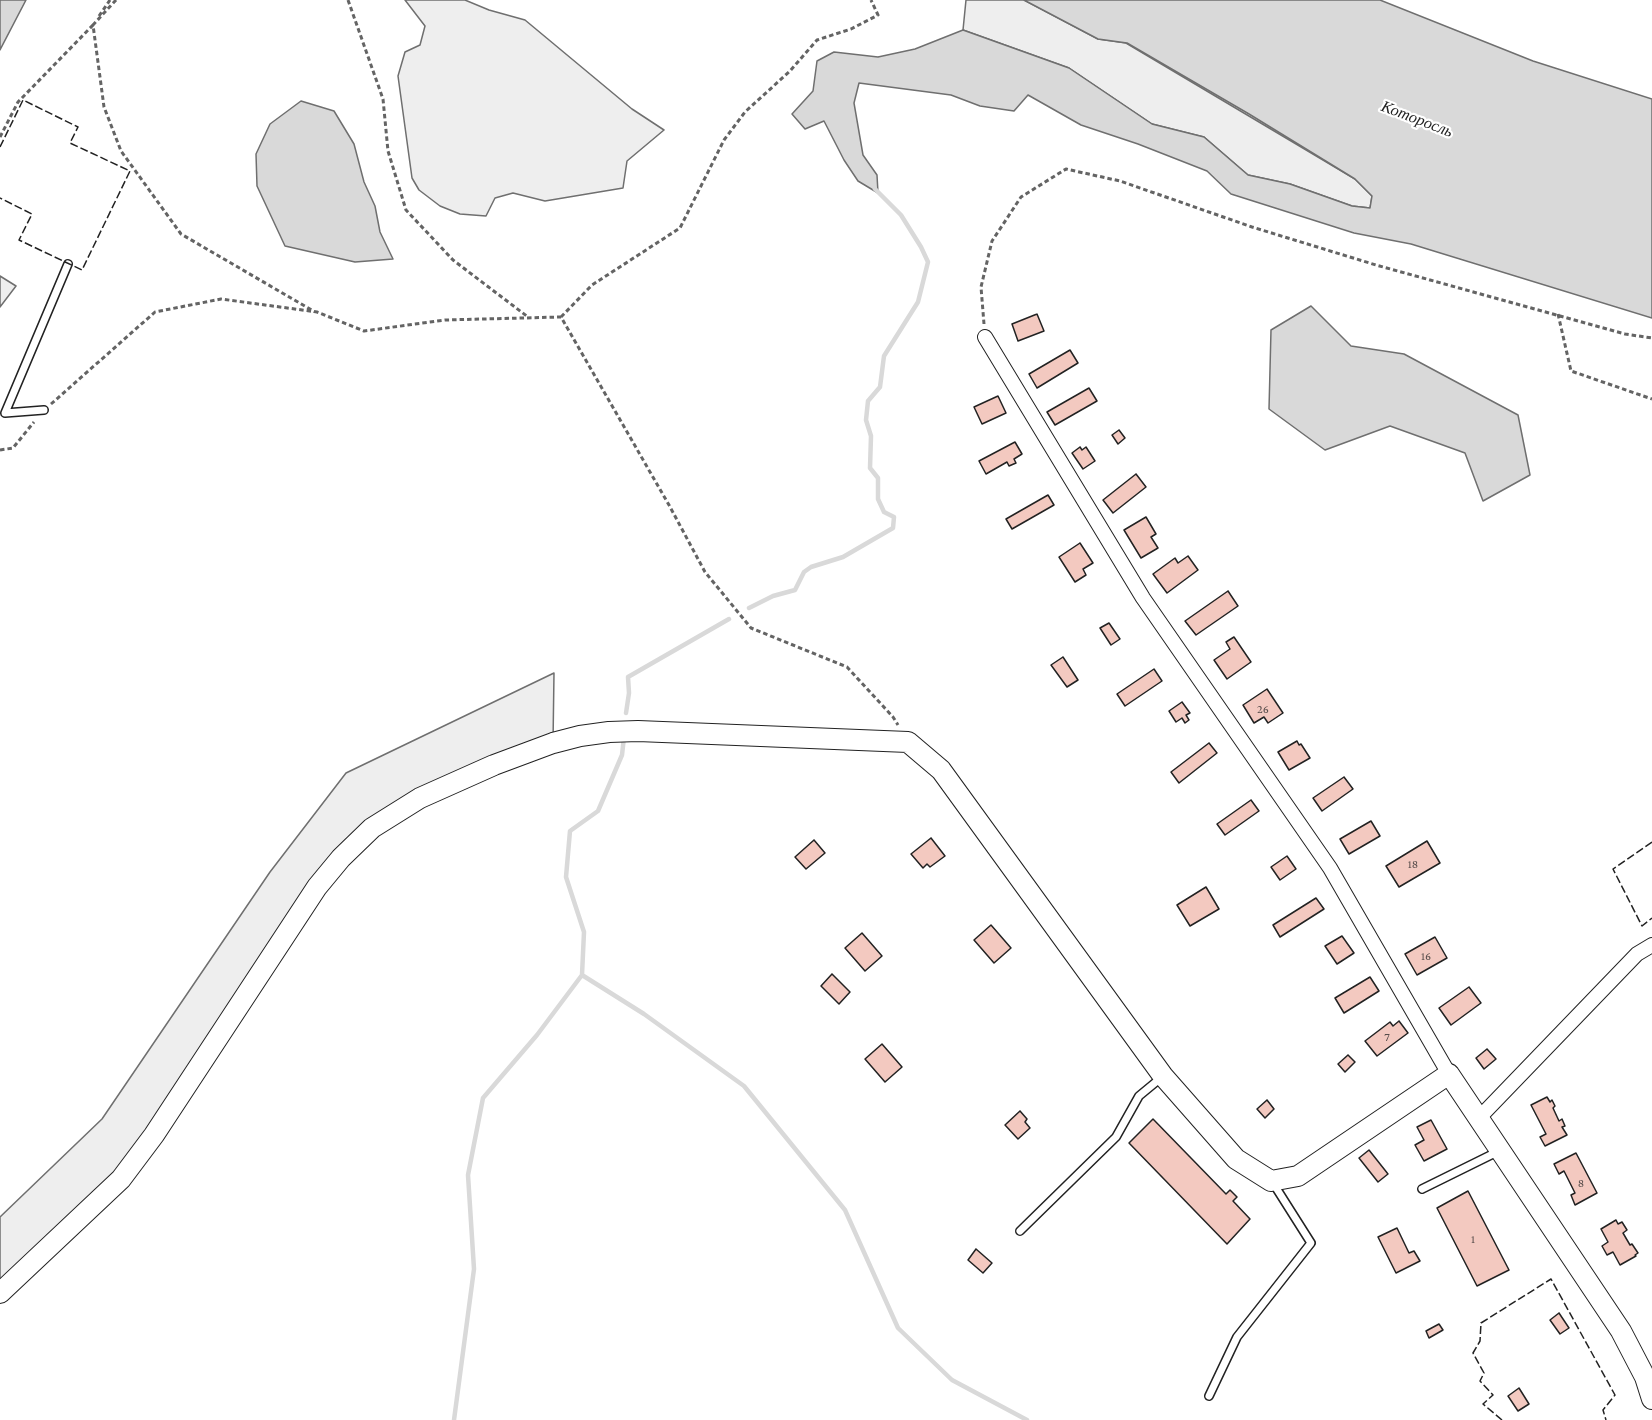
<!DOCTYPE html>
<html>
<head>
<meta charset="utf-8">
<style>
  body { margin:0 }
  canvas { display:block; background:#fff }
</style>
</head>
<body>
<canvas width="1652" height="1420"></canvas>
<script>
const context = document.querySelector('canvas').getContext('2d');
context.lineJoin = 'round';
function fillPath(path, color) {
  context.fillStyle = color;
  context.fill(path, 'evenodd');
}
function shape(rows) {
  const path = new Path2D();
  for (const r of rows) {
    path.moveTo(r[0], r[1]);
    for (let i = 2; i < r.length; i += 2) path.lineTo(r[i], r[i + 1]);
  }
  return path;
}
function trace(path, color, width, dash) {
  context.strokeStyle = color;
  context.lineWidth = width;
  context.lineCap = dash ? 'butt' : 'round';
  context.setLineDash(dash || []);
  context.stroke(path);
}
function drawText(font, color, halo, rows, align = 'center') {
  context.font = font + ' "Crimson Pro",serif';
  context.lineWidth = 4.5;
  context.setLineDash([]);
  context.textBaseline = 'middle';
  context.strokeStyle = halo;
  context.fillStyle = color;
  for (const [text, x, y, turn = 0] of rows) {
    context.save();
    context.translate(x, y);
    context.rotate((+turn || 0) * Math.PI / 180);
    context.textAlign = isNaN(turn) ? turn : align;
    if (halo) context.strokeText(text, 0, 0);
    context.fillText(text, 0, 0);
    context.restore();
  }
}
const green = shape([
  [405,0,465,0,489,10,525,20,632,109,664,130,627,161,623,188,545,201,513,193,495,198,486,216,460,214,440,206,419,190,412,178,398,76,405,52,420,45,425,26,405,0],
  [966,0,1024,0,1098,39,1126,43,1355,179,1372,196,1370,208,1352,206,1290,184,1248,175,1204,137,1152,124,1069,68,963,30,966,0],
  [0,276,16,286,0,307,0,276],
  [554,673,553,743,420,798,341,858,154,1135,0,1293,0,1217,102,1119,270,872,346,773,554,673]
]);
fillPath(green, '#eee');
trace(green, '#6f6f6f', 1.5);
const water = shape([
  [0,0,26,0,0,50,0,0],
  [1024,0,1380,0,1533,61,1652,99,1652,318,1411,244,1354,233,1231,194,1207,171,1138,144,1081,125,1028,95,1014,111,980,106,951,95,859,83,854,103,863,155,877,175,878,193,858,181,844,160,824,121,805,129,792,114,813,91,817,61,834,52,878,57,915,49,963,30,1069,68,1152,124,1204,137,1248,175,1290,184,1352,206,1370,208,1372,196,1355,179,1249,114,1127,43,1098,39,1024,0],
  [301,101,334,111,354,144,364,182,375,206,380,232,393,259,355,262,285,246,257,186,256,154,270,124,301,101],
  [1311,306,1351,346,1404,354,1518,415,1530,475,1483,501,1465,453,1390,426,1325,450,1269,409,1271,330,1311,306]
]);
fillPath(water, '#d9d9d9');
trace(water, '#6f6f6f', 1.5);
trace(shape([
  [749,608,773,596,795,590,804,572,811,567,843,557,893,528,894,517,884,512,878,499,878,478,870,468,871,436,866,420,868,401,880,387,884,356,918,302,928,262,921,247,901,215,875,189],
  [626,713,629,693,628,677,729,619],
  [582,975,644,1014,744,1086,845,1210,898,1328,952,1380,1027,1420],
  [454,1420,474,1269,468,1175,483,1098,537,1035,582,975,584,932,566,877,570,831,598,811,622,755,624,737]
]), '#d9d9d9', 4.5);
const building = shape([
  [1037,314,1044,331,1018,341,1012,324,1037,314],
  [1070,350,1078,363,1037,388,1029,374,1070,350],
  [1089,388,1097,401,1055,425,1047,412,1089,388],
  [998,396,1006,413,982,424,974,407,998,396],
  [1119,430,1125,438,1118,444,1112,435,1119,430],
  [1015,442,1022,454,1014,459,1016,463,1009,466,1007,462,986,474,979,461,1015,442],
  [1080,447,1082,450,1086,447,1095,461,1083,469,1072,453,1080,447],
  [1136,474,1146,487,1113,513,1103,500,1136,474],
  [1048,495,1054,505,1012,529,1006,519,1048,495],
  [1146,517,1156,534,1151,537,1158,548,1141,558,1124,530,1146,517],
  [1080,543,1093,563,1083,569,1086,575,1075,582,1059,557,1080,543],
  [1188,556,1198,570,1167,593,1153,574,1175,558,1178,563,1188,556],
  [1228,591,1238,606,1196,635,1185,621,1228,591],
  [1109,623,1120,639,1111,645,1100,628,1109,623],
  [1234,637,1251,662,1227,679,1214,660,1230,649,1226,642,1234,637],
  [1063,657,1078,680,1067,687,1051,665,1063,657],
  [1154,669,1162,681,1125,706,1117,694,1154,669],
  [1267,689,1283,713,1268,723,1264,717,1254,723,1243,705,1267,689],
  [1182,702,1190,713,1186,715,1189,720,1185,723,1182,718,1176,722,1169,711,1182,702],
  [1297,741,1299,745,1301,744,1310,758,1289,770,1278,752,1297,741],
  [1209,743,1217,753,1179,783,1171,772,1209,743],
  [1344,777,1353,789,1322,811,1313,798,1344,777],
  [1251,800,1259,811,1225,835,1217,824,1251,800],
  [1371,821,1380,836,1349,854,1340,839,1371,821],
  [931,838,945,856,930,867,927,864,923,868,911,854,931,838],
  [814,840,825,853,806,869,795,857,814,840],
  [1427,841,1440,863,1399,887,1386,866,1427,841],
  [1287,856,1296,869,1280,880,1271,867,1287,856],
  [1206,887,1219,909,1190,926,1177,905,1206,887],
  [1316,898,1324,909,1280,937,1273,925,1316,898],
  [991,925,1011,948,994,963,974,940,991,925],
  [862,933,882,956,865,971,845,948,862,933],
  [1342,936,1354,953,1337,964,1325,946,1342,936],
  [1435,937,1447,958,1417,975,1405,954,1435,937],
  [832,974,850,992,839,1004,821,986,832,974],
  [1370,977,1379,991,1344,1013,1335,998,1370,977],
  [1469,987,1481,1003,1451,1025,1439,1008,1469,987],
  [1399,1021,1408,1033,1377,1056,1365,1041,1390,1022,1393,1026,1399,1021],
  [882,1044,902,1067,885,1082,865,1059,882,1044],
  [1487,1049,1496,1059,1484,1069,1476,1058,1487,1049],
  [1348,1055,1355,1062,1345,1072,1338,1064,1348,1055],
  [1547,1097,1550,1102,1552,1100,1555,1106,1553,1108,1559,1121,1562,1119,1565,1126,1562,1127,1567,1135,1545,1146,1540,1137,1546,1134,1531,1105,1547,1097],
  [1267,1100,1274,1109,1265,1118,1257,1109,1267,1100],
  [1020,1111,1027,1119,1025,1122,1030,1128,1018,1139,1005,1125,1020,1111],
  [1153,1119,1226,1194,1230,1190,1237,1197,1233,1201,1250,1219,1227,1244,1129,1143,1153,1119],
  [1431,1120,1447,1149,1424,1161,1415,1145,1424,1140,1417,1127,1431,1120],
  [1369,1150,1388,1174,1378,1182,1359,1158,1369,1150],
  [1576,1153,1597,1193,1575,1205,1571,1195,1575,1193,1564,1171,1559,1174,1554,1164,1576,1153],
  [1468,1191,1509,1270,1477,1286,1437,1208,1468,1191],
  [1616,1220,1618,1224,1622,1222,1627,1230,1623,1233,1630,1245,1632,1244,1638,1253,1635,1255,1636,1256,1620,1265,1613,1252,1607,1255,1602,1246,1608,1242,1601,1229,1616,1220],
  [1397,1228,1409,1253,1414,1251,1420,1261,1396,1273,1378,1237,1397,1228],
  [976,1249,992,1263,983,1273,968,1260,976,1249],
  [1559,1313,1569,1328,1560,1334,1550,1320,1559,1313],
  [1439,1324,1443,1330,1429,1338,1426,1331,1439,1324],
  [1519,1388,1529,1404,1518,1411,1508,1396,1519,1388]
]);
fillPath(building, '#f3c9c0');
trace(building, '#222', 1.5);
const lane = shape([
  [44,410,5,413,68,264],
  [1422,1189,1499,1151],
  [1020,1231,1116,1137,1139,1096,1162,1077],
  [1209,1396,1237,1337,1311,1243,1273,1183]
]);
const street = shape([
  [985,337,1143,598,1330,868,1449,1074],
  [1478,1119,1637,954,1652,945]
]);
const secondary = shape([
  [0,1293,121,1179,154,1135,317,887,341,858,372,828,420,798,494,765,553,743,580,736,609,732,638,731,908,742,941,770,1163,1076,1236,1159,1271,1181,1298,1176,1449,1074,1621,1331,1645,1377,1652,1399]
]);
trace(lane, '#222', 10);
trace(street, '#222', 16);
trace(secondary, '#222', 22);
trace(shape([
  [116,0,93,25,104,107,121,151,181,234,315,312],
  [348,0,383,99,388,151,406,210,453,260,528,317],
  [99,16,110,0],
  [0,137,18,102,94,24],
  [1558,314,1571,371,1652,399],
  [561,317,592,285,680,228,724,140,745,112,790,71,817,40,851,29,878,15,871,0],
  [984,324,981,287,992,241,1021,197,1066,169,1120,181,1252,227,1376,265,1625,334,1652,338],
  [51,404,155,312,221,299,317,312,364,331,445,320,561,317,669,505,705,572,751,628,847,667,893,717,898,725],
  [0,450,13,448,34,422]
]), '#646464', 3, [4.5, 3]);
trace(lane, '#fff', 7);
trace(street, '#fff', 14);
trace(secondary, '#fff', 20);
trace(shape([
  [0,147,23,100,78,127,70,143,130,171,82,270,19,240,32,214,0,198],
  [1652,842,1613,869,1642,926,1652,918],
  [1502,1420,1483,1404,1493,1395,1480,1381,1484,1373,1473,1353,1480,1341,1481,1323,1551,1279,1615,1395,1603,1410,1606,1420]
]), '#222', 1.5, [8, 3]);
drawText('12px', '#564c4a', null, [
  ["26",1263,709],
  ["18",1413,864],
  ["16",1426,956],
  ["7",1387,1037],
  ["8",1581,1183],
  ["1",1473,1239]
]);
drawText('italic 16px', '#222', '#fff', [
  ["Которосль",1417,119,21]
]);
</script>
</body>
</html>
